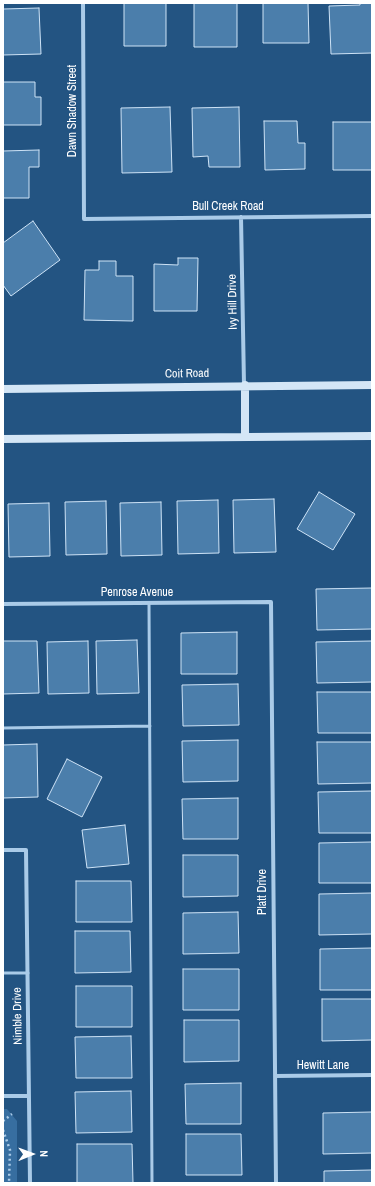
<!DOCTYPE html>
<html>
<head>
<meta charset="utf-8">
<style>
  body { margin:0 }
  #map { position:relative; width:375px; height:1186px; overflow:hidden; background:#235482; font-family:"Archivo Narrow",sans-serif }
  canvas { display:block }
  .frame { position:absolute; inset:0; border:4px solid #fff; pointer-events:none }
  .north { position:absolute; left:12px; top:1134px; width:40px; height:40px; -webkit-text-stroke:3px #235482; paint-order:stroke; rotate:89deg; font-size:11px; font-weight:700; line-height:16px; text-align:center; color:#fff }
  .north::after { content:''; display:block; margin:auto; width:14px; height:18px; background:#fff; clip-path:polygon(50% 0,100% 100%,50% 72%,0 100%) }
</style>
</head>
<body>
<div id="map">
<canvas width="375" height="1186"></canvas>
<div class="frame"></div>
<div class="north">N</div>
</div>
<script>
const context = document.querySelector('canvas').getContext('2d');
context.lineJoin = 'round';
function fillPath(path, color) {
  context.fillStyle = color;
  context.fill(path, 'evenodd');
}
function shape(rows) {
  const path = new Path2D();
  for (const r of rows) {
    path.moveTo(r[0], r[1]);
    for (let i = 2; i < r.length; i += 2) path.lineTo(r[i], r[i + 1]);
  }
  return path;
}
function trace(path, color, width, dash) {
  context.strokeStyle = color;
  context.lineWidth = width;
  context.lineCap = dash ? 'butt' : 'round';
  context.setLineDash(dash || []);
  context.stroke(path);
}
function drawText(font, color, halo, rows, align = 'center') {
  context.font = font + ' "Archivo Narrow",sans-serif';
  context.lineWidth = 3;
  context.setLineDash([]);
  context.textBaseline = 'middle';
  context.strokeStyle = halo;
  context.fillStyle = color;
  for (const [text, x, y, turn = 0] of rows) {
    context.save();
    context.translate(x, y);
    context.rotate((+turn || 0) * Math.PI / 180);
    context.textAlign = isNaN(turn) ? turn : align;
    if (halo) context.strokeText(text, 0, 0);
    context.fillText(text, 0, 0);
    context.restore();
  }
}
fillPath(shape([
  [3,1109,7,1109,17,1121,17,1183,3,1183]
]), '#376ea0');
const building = shape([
  [124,3,166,3,166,46,124,46,124,3],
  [194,3,237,3,237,47,194,47,194,3],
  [263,3,308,3,309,43,263,43,263,3],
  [360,3,372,3,372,53,331,54,329,6,360,5,360,3],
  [39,8,41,54,3,55,3,9,39,8],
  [3,82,35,82,35,97,41,97,41,125,3,125,3,82],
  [170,107,172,172,122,173,121,108,170,107],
  [239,107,240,167,209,167,208,156,193,157,192,108,239,107],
  [264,121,297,121,298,143,305,143,305,169,265,170,264,121],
  [333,122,372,122,372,170,333,170,333,122],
  [39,150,39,167,29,167,29,198,3,198,3,151,39,150],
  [33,221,60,260,11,296,3,285,3,243,33,221],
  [178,258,198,258,197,311,154,311,154,264,178,265,178,258],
  [99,261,116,261,116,276,133,276,133,321,84,320,85,270,99,270,99,261],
  [319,492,355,514,333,550,297,529,319,492],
  [274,499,276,552,234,553,233,500,274,499],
  [218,500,219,553,178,554,177,501,218,500],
  [106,501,107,554,66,555,65,502,106,501],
  [161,502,162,555,121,556,120,503,161,502],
  [49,503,50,556,9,557,8,504,49,503],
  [372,588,372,629,317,630,316,589,372,588],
  [237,632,237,674,181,674,181,633,237,632],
  [137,640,139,693,97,694,96,641,137,640],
  [3,641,37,641,39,693,3,694,3,641],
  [88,641,89,693,48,694,47,642,88,641],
  [372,641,372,682,317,683,316,642,372,641],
  [238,684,239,725,183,726,182,685,238,684],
  [317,692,372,692,372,733,318,733,317,692],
  [238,740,238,781,183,782,182,741,238,740],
  [317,742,372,742,372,783,318,784,317,742],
  [37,744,38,797,3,798,3,745,37,744],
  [67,759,102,777,82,817,47,799,67,759],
  [372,791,372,833,319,833,318,792,372,791],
  [238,798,238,839,183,839,182,799,238,798],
  [125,825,129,864,87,868,82,830,125,825],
  [372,842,372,883,319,883,319,843,372,842],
  [183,855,238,855,238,896,183,897,183,855],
  [76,881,131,881,132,922,76,922,76,881],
  [372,893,372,934,319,935,319,894,372,893],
  [238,912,239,953,183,954,183,913,238,912],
  [75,931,130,931,131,972,75,973,75,931],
  [372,948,372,990,320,990,320,949,372,948],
  [183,969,239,969,239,1010,183,1010,183,969],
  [76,986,132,986,132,1027,76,1027,76,986],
  [322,999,372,999,372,1040,322,1041,322,999],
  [184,1020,239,1020,239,1061,184,1062,184,1020],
  [131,1036,132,1078,76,1078,75,1037,131,1036],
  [241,1083,241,1124,186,1124,185,1084,241,1083],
  [131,1091,132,1132,76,1133,75,1092,131,1091],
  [372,1112,372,1153,323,1154,323,1113,372,1112],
  [186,1134,241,1134,242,1175,186,1175,186,1134],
  [77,1144,132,1144,133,1183,77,1183,77,1144],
  [372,1170,372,1183,324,1183,324,1171,372,1170]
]);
fillPath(building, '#4b7eab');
trace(building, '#cee3f6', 1);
trace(shape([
  [3,1121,12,1114],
  [3,1130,10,1150,9,1183]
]), '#aacbe8', 2.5, [2, 3]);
trace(shape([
  [149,603,152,1183],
  [3,728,150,726],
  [3,973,28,973]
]), '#aacbe8', 3);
trace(shape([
  [83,3,84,219,372,216],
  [241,217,244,385],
  [3,604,271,602,276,1183],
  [3,850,26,850,30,1183],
  [275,1076,372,1075],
  [3,1096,29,1096]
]), '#aacbe8', 4);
trace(shape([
  [245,385,245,436],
  [3,389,372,385],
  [3,439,372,436]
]), '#d4e6f6', 8);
drawText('12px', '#fff', '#235482', [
  ["Dawn Shadow Street",73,111,-90],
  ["Bull Creek Road",228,207],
  ["Ivy Hill Drive",233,302,-91],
  ["Coit Road",187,374,-1],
  ["Penrose Avenue",137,593],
  ["Platt Drive",263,892,-90],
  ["Nimble Drive",18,1016,-91],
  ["Hewitt Lane",323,1066]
]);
</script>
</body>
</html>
